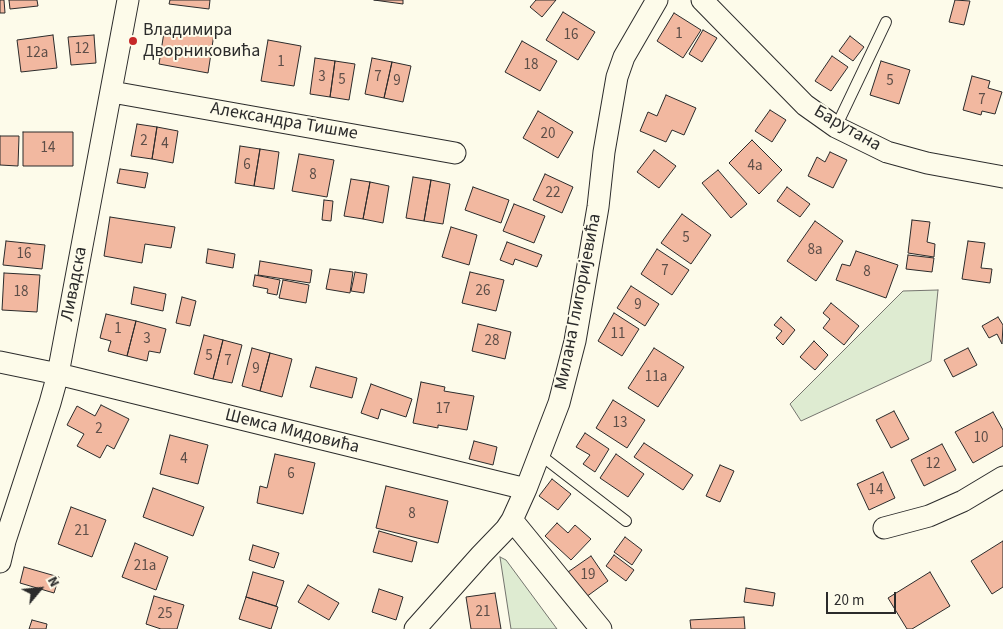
<!DOCTYPE html>
<html>
<head>
<meta charset="utf-8">
<style>
  body { margin:0 }
  #map { position:relative; width:1003px; height:629px; overflow:hidden; background:#fdfbea; font-family:"Source Sans 3",sans-serif }
  canvas { display:block }
  .north { position:absolute; left:15px; top:564px; width:50px; height:50px; -webkit-text-stroke:4px #fdfbea; paint-order:stroke; rotate:62deg; font-size:14px; font-weight:700; line-height:20px; text-align:center; color:#2b2b2b }
  .north::after { content:''; display:block; margin:auto; width:18px; height:22px; background:#2b2b2b; clip-path:polygon(50% 0,100% 100%,50% 72%,0 100%) }
  .scale { position:absolute; left:826px; top:592px; width:70px; height:22px; box-sizing:border-box; border:2px solid #2b2b2b; border-top:0; padding-left:6px; font-size:15px; line-height:18px; white-space:nowrap; color:#2b2b2b; -webkit-text-stroke:4px #fdfbea; paint-order:stroke }
</style>
</head>
<body>
<div id="map">
<canvas width="1003" height="629"></canvas>
<div class="north">N</div>
<div class="scale">20 m</div>
</div>
<script>
const context = document.querySelector('canvas').getContext('2d');
context.lineJoin = 'round';
function fillPath(path, color) {
  context.fillStyle = color;
  context.fill(path, 'evenodd');
}
function shape(rows) {
  const path = new Path2D();
  for (const r of rows) {
    path.moveTo(r[0], r[1]);
    for (let i = 2; i < r.length; i += 2) path.lineTo(r[i], r[i + 1]);
  }
  return path;
}
function trace(path, color, width, dash) {
  context.strokeStyle = color;
  context.lineWidth = width;
  context.lineCap = dash ? 'butt' : 'round';
  context.setLineDash(dash || []);
  context.stroke(path);
}
function drawText(font, color, halo, rows, align = 'center') {
  context.font = font + ' "Source Sans 3",sans-serif';
  context.lineWidth = 4;
  context.setLineDash([]);
  context.textBaseline = 'middle';
  context.strokeStyle = halo;
  context.fillStyle = color;
  for (const [text, x, y, turn = 0] of rows) {
    context.save();
    context.translate(x, y);
    context.rotate((+turn || 0) * Math.PI / 180);
    context.textAlign = isNaN(turn) ? turn : align;
    if (halo) context.strokeText(text, 0, 0);
    context.fillText(text, 0, 0);
    context.restore();
  }
}
const green = shape([
  [938,290,931,361,801,421,790,404,903,291,938,290],
  [500,557,506,560,557,629,511,629,500,557]
]);
fillPath(green, '#deebd1');
trace(green, '#74746e', 1);
const building = shape([
  [0,0,4,0,5,13,0,13,0,0],
  [9,0,37,0,38,6,10,9,9,0],
  [170,0,210,0,209,9,169,4,170,0],
  [374,0,403,0,403,4,374,0],
  [536,0,556,0,542,17,530,7,536,0],
  [955,0,970,1,964,25,949,22,955,0],
  [563,12,595,32,578,60,546,40,563,12],
  [674,13,701,30,683,58,657,41,674,13],
  [165,26,214,34,208,73,159,64,165,26],
  [703,30,717,38,702,62,689,54,703,30],
  [53,35,57,68,21,72,17,40,53,35],
  [94,35,96,63,71,65,68,37,94,35],
  [850,36,864,47,853,61,839,51,850,36],
  [268,40,301,46,294,86,261,81,268,40],
  [522,41,557,61,540,91,505,72,522,41],
  [832,56,848,67,831,91,815,81,832,56],
  [315,58,335,61,330,97,310,94,315,58],
  [372,58,392,62,384,98,365,94,372,58],
  [335,61,355,64,349,100,330,97,335,61],
  [881,61,910,70,899,104,870,95,881,61],
  [392,62,411,66,403,102,384,98,392,62],
  [972,76,990,81,988,88,1002,92,995,114,982,111,981,115,963,110,972,76],
  [666,95,696,108,684,135,672,130,666,142,640,131,648,112,657,116,666,95],
  [770,110,786,120,772,142,755,131,770,110],
  [538,111,573,132,558,158,523,138,538,111],
  [137,124,157,127,152,159,131,156,137,124],
  [157,127,178,131,173,163,152,159,157,127],
  [23,132,73,132,73,166,23,166,23,132],
  [0,136,19,136,18,166,0,165,0,136],
  [752,140,782,170,759,194,729,163,752,140],
  [240,146,260,149,254,186,235,183,240,146],
  [260,149,279,152,274,189,254,186,260,149],
  [654,150,676,166,659,188,637,172,654,150],
  [830,152,847,160,833,188,808,176,817,157,825,162,830,152],
  [299,154,334,160,327,197,292,191,299,154],
  [120,169,148,173,145,188,117,183,120,169],
  [718,170,747,204,731,218,702,183,718,170],
  [545,174,573,187,562,213,533,200,545,174],
  [413,177,431,180,424,221,406,218,413,177],
  [351,179,370,182,363,219,344,216,351,179],
  [431,180,450,184,443,224,424,221,431,180],
  [370,182,389,186,383,223,363,219,370,182],
  [473,187,509,200,501,223,465,210,473,187],
  [787,187,810,204,800,217,777,201,787,187],
  [324,200,333,201,331,221,322,220,324,200],
  [514,204,545,216,534,243,503,231,514,204],
  [682,214,711,235,691,264,661,243,682,214],
  [110,217,175,227,171,248,145,244,142,263,104,256,110,217],
  [912,220,930,222,927,242,935,244,934,257,908,253,912,220],
  [815,221,843,241,816,281,787,261,815,221],
  [451,227,477,235,469,265,442,257,451,227],
  [6,241,45,245,42,269,3,265,6,241],
  [968,241,985,243,981,268,992,269,990,283,962,279,968,241],
  [507,242,542,255,537,267,515,259,513,265,500,260,507,242],
  [208,249,235,254,233,268,206,263,208,249],
  [657,249,689,270,672,295,641,274,657,249],
  [856,251,898,265,886,298,836,280,842,264,850,266,856,251],
  [908,255,934,258,932,272,906,269,908,255],
  [260,261,312,270,310,283,258,275,260,261],
  [330,269,353,272,350,293,326,289,330,269],
  [355,272,367,274,364,293,351,291,355,272],
  [470,272,504,280,496,311,462,303,470,272],
  [4,273,40,275,37,312,2,310,4,273],
  [255,275,280,280,277,295,267,293,268,289,253,286,255,275],
  [283,280,309,285,306,303,279,298,283,280],
  [631,286,659,304,645,326,617,308,631,286],
  [134,287,166,294,163,311,131,304,134,287],
  [182,297,196,301,190,326,176,323,182,297],
  [831,303,859,326,844,345,823,328,830,319,823,313,831,303],
  [614,313,639,329,622,356,598,341,614,313],
  [106,314,136,321,127,356,108,351,111,341,100,338,106,314],
  [781,317,795,330,783,345,776,338,782,331,774,325,781,317],
  [998,317,1003,325,1002,344,997,334,989,338,982,326,998,317],
  [136,321,166,329,160,353,149,351,147,361,127,356,136,321],
  [478,324,511,332,505,359,472,351,478,324],
  [204,335,223,340,213,379,194,374,204,335],
  [223,340,242,345,232,383,213,379,223,340],
  [814,341,828,355,815,370,800,357,814,341],
  [252,348,270,353,260,391,242,386,252,348],
  [654,348,684,367,658,407,628,388,654,348],
  [968,348,977,365,953,377,944,360,968,348],
  [270,353,292,359,282,397,260,391,270,353],
  [316,367,357,378,352,398,310,387,316,367],
  [421,382,445,387,444,391,474,396,467,430,438,425,438,428,413,423,421,382],
  [371,384,412,399,406,417,381,409,378,419,361,413,371,384],
  [613,400,645,420,627,448,596,428,613,400],
  [101,405,129,419,114,449,107,445,100,458,77,446,84,434,67,425,77,406,95,416,101,405],
  [894,411,909,439,891,448,876,420,894,411],
  [993,412,1003,430,1003,446,973,463,955,432,993,412],
  [585,433,609,449,595,472,583,464,590,455,576,447,585,433],
  [170,435,208,445,198,484,160,474,170,435],
  [474,441,497,447,493,465,469,459,474,441],
  [644,443,693,475,683,490,634,457,644,443],
  [942,444,956,470,924,486,911,460,942,444],
  [275,454,315,463,303,514,257,503,260,486,267,488,275,454],
  [616,454,644,474,628,497,600,478,616,454],
  [720,465,734,471,720,502,706,496,720,465],
  [883,472,895,498,869,510,857,484,883,472],
  [552,479,571,494,558,510,539,496,552,479],
  [386,486,448,501,438,543,376,528,386,486],
  [153,488,204,507,193,536,143,517,153,488],
  [71,507,106,520,92,557,58,544,71,507],
  [557,523,568,533,575,525,591,539,571,560,545,536,557,523],
  [379,531,417,542,412,562,373,552,379,531],
  [625,537,642,550,632,565,614,552,625,537],
  [1003,541,1003,587,992,594,971,561,1003,541],
  [135,543,168,557,156,590,122,577,135,543],
  [253,545,279,553,274,568,249,560,253,545],
  [614,555,634,570,626,581,606,566,614,555],
  [591,556,608,581,586,597,568,572,591,556],
  [24,567,59,577,54,593,20,583,24,567],
  [253,572,284,581,276,606,246,597,253,572],
  [930,572,950,606,912,629,907,629,888,598,930,572],
  [308,585,339,603,329,620,298,602,308,585],
  [746,588,775,593,773,606,744,602,746,588],
  [379,589,403,597,396,620,372,612,379,589],
  [495,593,501,629,471,629,466,597,495,593],
  [154,596,184,605,177,629,161,629,146,624,154,596],
  [246,597,278,607,271,629,239,619,246,597],
  [744,617,745,629,691,629,690,620,744,617],
  [32,620,47,624,46,629,29,629,32,620]
]);
fillPath(building, '#f2b8a0');
trace(building, '#2b2b2b', 1);
const lane = shape([
  [836,127,886,22],
  [539,454,626,521]
]);
const street = shape([
  [702,0,805,105,836,127,887,152,927,163,1003,177],
  [112,92,455,153],
  [0,362,58,374,526,489],
  [512,520,601,629],
  [884,528,929,516,963,501,1003,477],
  [0,562,5,541,50,403,58,374,128,0],
  [415,629,481,555,506,529,512,520,526,489,559,403,575,341,598,207,604,152,617,77,624,57,657,0]
]);
trace(lane, '#2b2b2b', 12);
trace(street, '#2b2b2b', 23);
trace(lane, '#fdfbea', 10);
trace(street, '#fdfbea', 21);
for (const [x, y, r, color] of [
  [133,41,5,"#c62828"]
]) {
  const dot = new Path2D();
  dot.arc(x, y, r, 0, 2 * Math.PI);
  context.fillStyle = color;
  context.fill(dot);
  trace(dot, '#fdfbea', 2);
}
drawText('15px', '#5d4e48', null, [
  ["1",679,35],
  ["16",571,36],
  ["12",82,50],
  ["12a",37,54],
  ["1",281,63],
  ["18",531,66],
  ["3",322,78],
  ["7",378,78],
  ["5",342,81],
  ["9",397,82],
  ["5",890,82],
  ["7",982,101],
  ["20",548,135],
  ["2",144,142],
  ["4",165,145],
  ["14",48,149],
  ["6",247,166],
  ["4a",755,167],
  ["8",313,176],
  ["22",553,194],
  ["5",686,239],
  ["8a",815,251],
  ["16",24,255],
  ["7",665,272],
  ["8",867,273],
  ["26",483,292],
  ["18",21,293],
  ["9",638,306],
  ["1",118,330],
  ["11",618,335],
  ["3",147,340],
  ["28",492,342],
  ["5",209,357],
  ["7",228,362],
  ["9",256,370],
  ["11a",656,378],
  ["17",443,410],
  ["13",620,424],
  ["2",99,430],
  ["10",981,439],
  ["4",184,460],
  ["12",933,465],
  ["6",291,475],
  ["14",876,491],
  ["8",412,515],
  ["21",82,532],
  ["21a",145,567],
  ["19",588,576],
  ["21",483,613],
  ["25",165,615]
]);
drawText('18px', '#2b2b2b', '#fdfbea', [
  ["Владимира",143,31],
  ["Дворниковића",143,52]
], 'left');
drawText('18px', '#2b2b2b', '#fdfbea', [
  ["Александра Тишме",284,122,10],
  ["Барутана",847,129,30],
  ["Ливадска",75,284,-79],
  ["Милана Глигоријевића",579,302,-79],
  ["Шемса Мидовића",292,432,14]
]);
</script>
</body>
</html>
